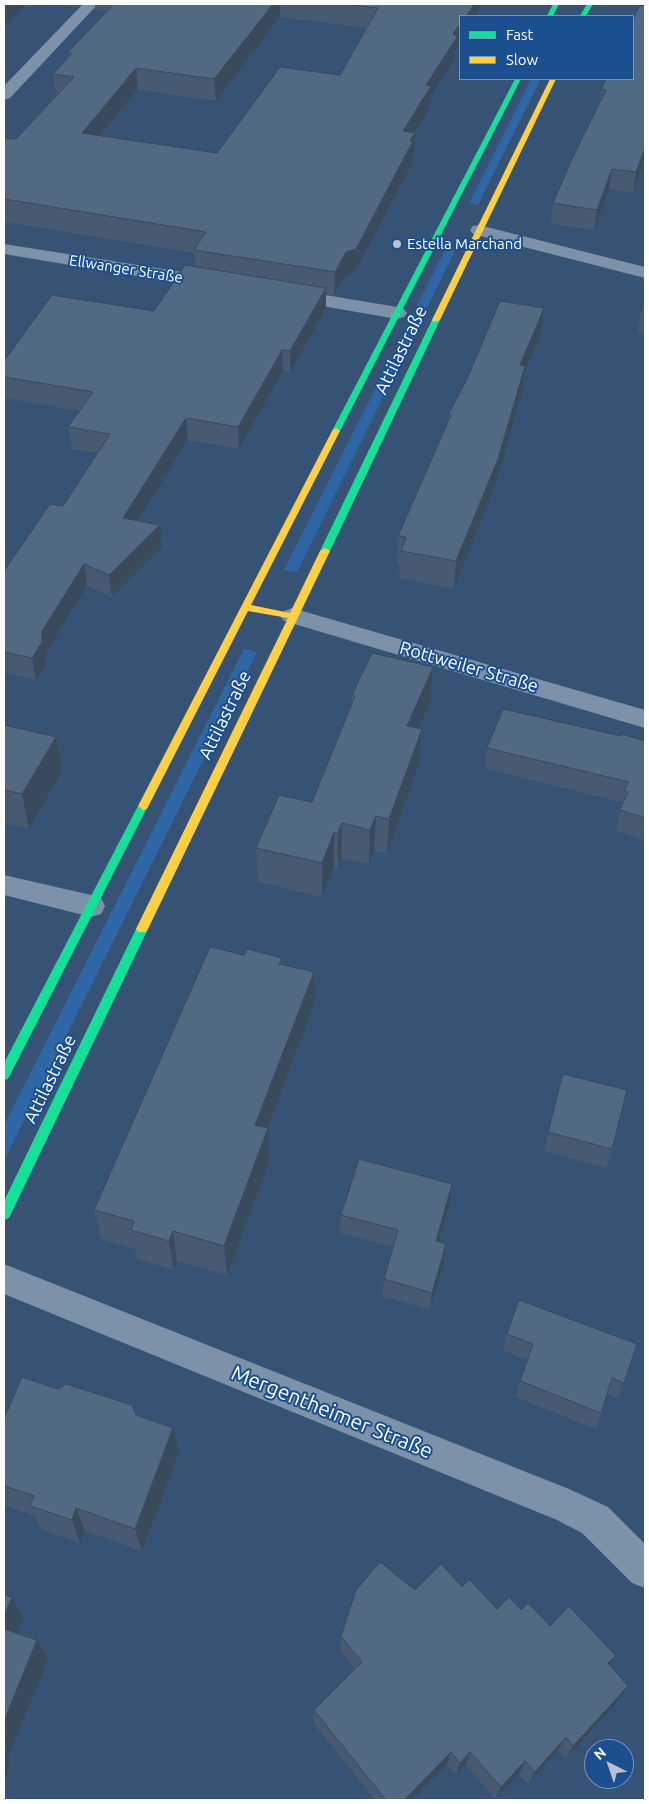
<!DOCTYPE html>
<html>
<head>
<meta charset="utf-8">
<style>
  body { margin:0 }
  #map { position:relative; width:649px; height:1804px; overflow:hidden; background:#365274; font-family:Ubuntu,sans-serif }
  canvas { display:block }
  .frame { position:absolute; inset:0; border:5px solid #fff; pointer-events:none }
  .legend { position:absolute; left:459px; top:15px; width:175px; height:65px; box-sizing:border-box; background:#1b4f8f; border:1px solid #7695bc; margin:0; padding:6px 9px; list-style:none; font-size:15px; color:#fff }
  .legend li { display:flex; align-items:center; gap:10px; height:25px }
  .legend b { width:25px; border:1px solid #7695bc }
  .north { position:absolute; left:584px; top:1739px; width:50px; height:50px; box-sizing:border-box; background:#1b4f8f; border:1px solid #7695bc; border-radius:50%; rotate:319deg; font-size:14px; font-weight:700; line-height:20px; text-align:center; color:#fff }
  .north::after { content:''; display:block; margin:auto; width:18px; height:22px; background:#b9c2ce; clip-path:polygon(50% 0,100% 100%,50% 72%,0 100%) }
</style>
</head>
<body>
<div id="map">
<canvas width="649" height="1804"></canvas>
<div class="frame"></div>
<ul class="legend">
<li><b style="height:6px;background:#16e098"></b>Fast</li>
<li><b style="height:6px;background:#ffcf43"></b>Slow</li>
</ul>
<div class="north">N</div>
</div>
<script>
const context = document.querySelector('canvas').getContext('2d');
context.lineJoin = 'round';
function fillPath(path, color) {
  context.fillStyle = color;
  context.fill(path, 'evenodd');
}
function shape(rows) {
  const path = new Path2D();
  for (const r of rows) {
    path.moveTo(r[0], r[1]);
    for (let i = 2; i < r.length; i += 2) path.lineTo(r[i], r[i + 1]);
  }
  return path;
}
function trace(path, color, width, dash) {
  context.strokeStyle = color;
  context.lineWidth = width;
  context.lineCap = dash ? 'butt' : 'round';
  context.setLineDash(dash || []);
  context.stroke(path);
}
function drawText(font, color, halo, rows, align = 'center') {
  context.font = font + ' Ubuntu,sans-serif';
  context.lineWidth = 4;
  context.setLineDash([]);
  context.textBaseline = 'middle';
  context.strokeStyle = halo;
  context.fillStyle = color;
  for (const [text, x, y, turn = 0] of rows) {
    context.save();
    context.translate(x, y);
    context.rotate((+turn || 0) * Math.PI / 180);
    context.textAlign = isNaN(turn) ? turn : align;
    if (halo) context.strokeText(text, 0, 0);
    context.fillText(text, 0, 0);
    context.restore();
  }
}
fillPath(shape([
  [531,79,541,79,478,205,469,203],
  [445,250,455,251,297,572,284,570],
  [244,649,257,652,4,1161,4,1125]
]), '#2f66a5');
fillPath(shape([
  [83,4,98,4,10,98,4,100,4,86,83,4],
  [479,225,645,267,645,278,473,234,470,230,473,226,479,225],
  [4,244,214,277,221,279,223,283,221,287,214,289,4,254,4,244],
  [289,289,397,307,404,309,407,313,404,317,397,319,282,299,280,295,282,291,289,289],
  [292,608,645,710,645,728,284,621,280,616,284,611,292,608],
  [4,875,91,895,101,898,105,906,101,914,91,917,4,895,4,875],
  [4,1264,569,1489,608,1507,645,1544,645,1588,632,1583,582,1533,557,1520,4,1294,4,1264]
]), '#7d92a8');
fillPath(shape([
  [553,4,559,4,553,16,547,16,553,4],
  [587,4,593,4,586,16,580,16,587,4],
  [515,79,521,79,340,431,336,434,333,433,332,431,515,79],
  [433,318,440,320,330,551,328,553,322,553,320,551,433,318],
  [143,802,148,806,8,1079,4,1080,4,1063,138,806,143,802],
  [142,925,146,926,148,929,9,1218,4,1220,4,1201,136,929,138,926,142,925]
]), '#16e098');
fillPath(shape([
  [550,79,556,79,440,320,433,322,432,320,550,79],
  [336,428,340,431,251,605,290,613,320,551,325,548,330,551,148,929,146,932,138,932,136,929,288,618,248,611,147,809,143,810,138,806,332,431,336,428]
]), '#ffcf43');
fillPath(shape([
  [4,4,36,4,33,7],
  [51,4,81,4,77,7],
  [95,4,481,4,476,16,460,16,455,59,430,98,430,108,415,133,414,155,413,157,412,164,355,272,346,275,334,295,326,294,326,309,290,372,283,371,239,449,188,440,138,521,162,547,112,597,87,586,46,653,46,664,36,680,4,673,4,571,63,506,97,453,72,449,68,427,80,411,4,398,4,361,154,311,195,267,194,253,4,222,4,138,16,139,56,96,53,74,68,58,67,53,107,11,95,10],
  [280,17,367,28,340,75,217,153,101,136,138,90,216,101],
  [645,6,645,159,633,193,609,189,594,230,551,224,553,203,599,103,601,90],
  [645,305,645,334,638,331,641,310],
  [544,308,541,335,524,374,522,393,495,486,454,589,399,578,400,564,397,563,398,536,447,424,448,415],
  [433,667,430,702,419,729,422,729,419,764,387,854,374,851,369,864,341,858,338,867,334,867,322,897,258,882,256,848,312,802,352,703,352,695],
  [4,725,62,772,29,829,4,823],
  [621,736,645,741,645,840,616,831,622,802,485,769,487,748],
  [244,955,282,958,282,965,314,972,314,1005,268,1128,270,1160,227,1275,177,1261,174,1270,137,1259,135,1249,101,1239,94,1210],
  [548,1132,612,1149,606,1168,544,1151],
  [452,1184,450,1203,439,1242,446,1244,444,1262,430,1310,382,1296,384,1279,393,1247,340,1233,341,1215],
  [519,1300,624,1383,618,1399,607,1395,596,1429,516,1397,520,1381,527,1360,503,1350,507,1334],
  [136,1415,179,1453,142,1551,85,1531,80,1543,41,1529,35,1516,4,1505,4,1419],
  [462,1587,497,1609,521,1610,550,1626,616,1656,610,1665,619,1700,566,1759,558,1750,528,1784,519,1774,495,1799,466,1765,456,1775,447,1765,412,1800,375,1800,314,1724,314,1710,355,1670,340,1651,341,1636,415,1590]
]), '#475a72');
fillPath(shape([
  [4,4,24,4,25,6,4,26],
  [273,4,280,4,280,17,216,101,214,79],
  [474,4,481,4,476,16,466,16],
  [460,24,460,44,456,49,455,59,430,98,430,108,415,133,414,155,413,157,412,164,355,272,346,275,334,295,335,272,426,85,453,34],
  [136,68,138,90,84,155,82,133],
  [645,147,645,159,633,193,636,172],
  [612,169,609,189,594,230,597,210],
  [326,288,326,309,290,372,290,351],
  [544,308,541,335,524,374,522,393,495,486,454,589,456,561,520,365],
  [282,350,283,371,239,449,238,427],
  [186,418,188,440,126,540,123,518],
  [160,525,162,547,112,597,109,575],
  [84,564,87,586,46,653,46,664,36,680,32,658,42,631],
  [433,667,430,702,405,762,407,726],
  [422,729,419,764,387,854,389,819],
  [56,737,62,772,29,829,22,794],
  [376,816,374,851,369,864,370,830],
  [342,823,341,858,338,867,338,833],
  [334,832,334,867,322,897,322,863],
  [314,972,314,1005,257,1156,255,1125],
  [268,1128,270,1160,227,1275,224,1246],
  [452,1184,450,1203,434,1259,436,1241],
  [173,1231,177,1261,174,1270,169,1241],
  [446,1244,444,1262,430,1310,432,1293],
  [173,1428,179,1453,142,1551,135,1529],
  [76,1508,85,1531,80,1543,72,1520],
  [12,1597,23,1618,11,1647,4,1635,4,1616],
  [37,1640,48,1659,7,1760,10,1764,4,1781,4,1721],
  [616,1656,607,1671,608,1663],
  [628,1686,619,1700,566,1759,573,1746],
  [566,1737,558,1750,528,1784,535,1772],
  [451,1752,447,1765,412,1800,404,1800],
  [470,1752,466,1765,456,1775,460,1763],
  [525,1761,519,1774,495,1799,501,1787]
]), '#394a5c');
const building = shape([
  [114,4,273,4,214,79,136,68,82,133,217,153,280,67,340,75,378,8,343,4,474,4,472,8,466,16,460,16,460,24,453,34,457,37,426,85,431,86,403,131,415,133,410,141,413,141,356,249,346,252,335,272,194,250,206,232,4,199,4,138,16,139,74,77,53,74,72,53,67,53,114,4],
  [639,6,645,6,645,147,636,172,612,169,597,210,553,203,572,159,606,90,601,90,606,79,633,79,633,20,639,6],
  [185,265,326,288,290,351,282,350,238,427,186,418,123,518,160,525,109,575,84,564,42,631,42,642,32,658,4,652,4,571,50,504,63,506,110,434,68,427,93,392,4,377,4,361,52,295,154,311,185,265],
  [500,301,544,308,520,365,525,366,498,459,456,561,401,551,406,537,398,536,451,415,448,415,467,379,500,301],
  [645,305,645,311,641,310,645,305],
  [372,653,433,667,407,726,422,729,389,819,376,816,370,830,342,823,338,833,334,832,322,863,256,848,279,795,312,802,355,696,352,695,372,653],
  [503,709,621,736,621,734,645,741,645,818,620,810,628,792,624,791,629,782,487,748,503,709],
  [4,725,56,737,22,794,4,790,4,725],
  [210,947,244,955,247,949,282,958,279,964,314,972,255,1125,268,1128,224,1246,173,1231,169,1241,131,1230,134,1221,94,1210,210,947],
  [563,1074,627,1090,612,1149,548,1132,563,1074],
  [359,1159,452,1184,436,1241,446,1244,432,1293,384,1279,398,1230,341,1215,359,1159],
  [519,1300,637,1344,624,1383,612,1378,601,1413,520,1381,533,1344,507,1334,519,1300],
  [22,1377,58,1389,66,1384,132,1405,136,1415,173,1428,135,1529,76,1508,72,1520,30,1506,34,1496,4,1486,4,1419,22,1377],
  [380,1562,415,1590,441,1564,462,1587,469,1579,497,1609,509,1597,521,1610,528,1603,550,1626,569,1606,616,1656,608,1663,628,1686,573,1746,566,1737,535,1772,525,1761,501,1787,470,1752,460,1763,451,1752,404,1800,386,1800,314,1710,362,1662,341,1636,356,1590,380,1562],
  [4,1595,12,1597,4,1616,4,1595],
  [4,1629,37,1640,4,1721,4,1629]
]);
fillPath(building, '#526984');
trace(building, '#394a5c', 1);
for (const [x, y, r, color] of [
  [397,244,5,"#b9c2ce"]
]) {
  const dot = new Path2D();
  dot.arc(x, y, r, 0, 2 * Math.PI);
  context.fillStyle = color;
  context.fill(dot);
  trace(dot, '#1b4f8f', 2);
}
drawText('15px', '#fff', '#1b4f8f', [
  ["Estella Marchand",407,244]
], 'left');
drawText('15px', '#fff', '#1b4f8f', [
  ["Ellwanger Straße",126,269,9]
]);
drawText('18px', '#fff', '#1b4f8f', [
  ["Attilastraße",401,350,-64],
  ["Rottweiler Straße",469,667,16],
  ["Attilastraße",225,715,-64],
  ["Attilastraße",50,1079,-64]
]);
drawText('21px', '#fff', '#1b4f8f', [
  ["Mergentheimer Straße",332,1412,22]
]);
</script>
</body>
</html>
